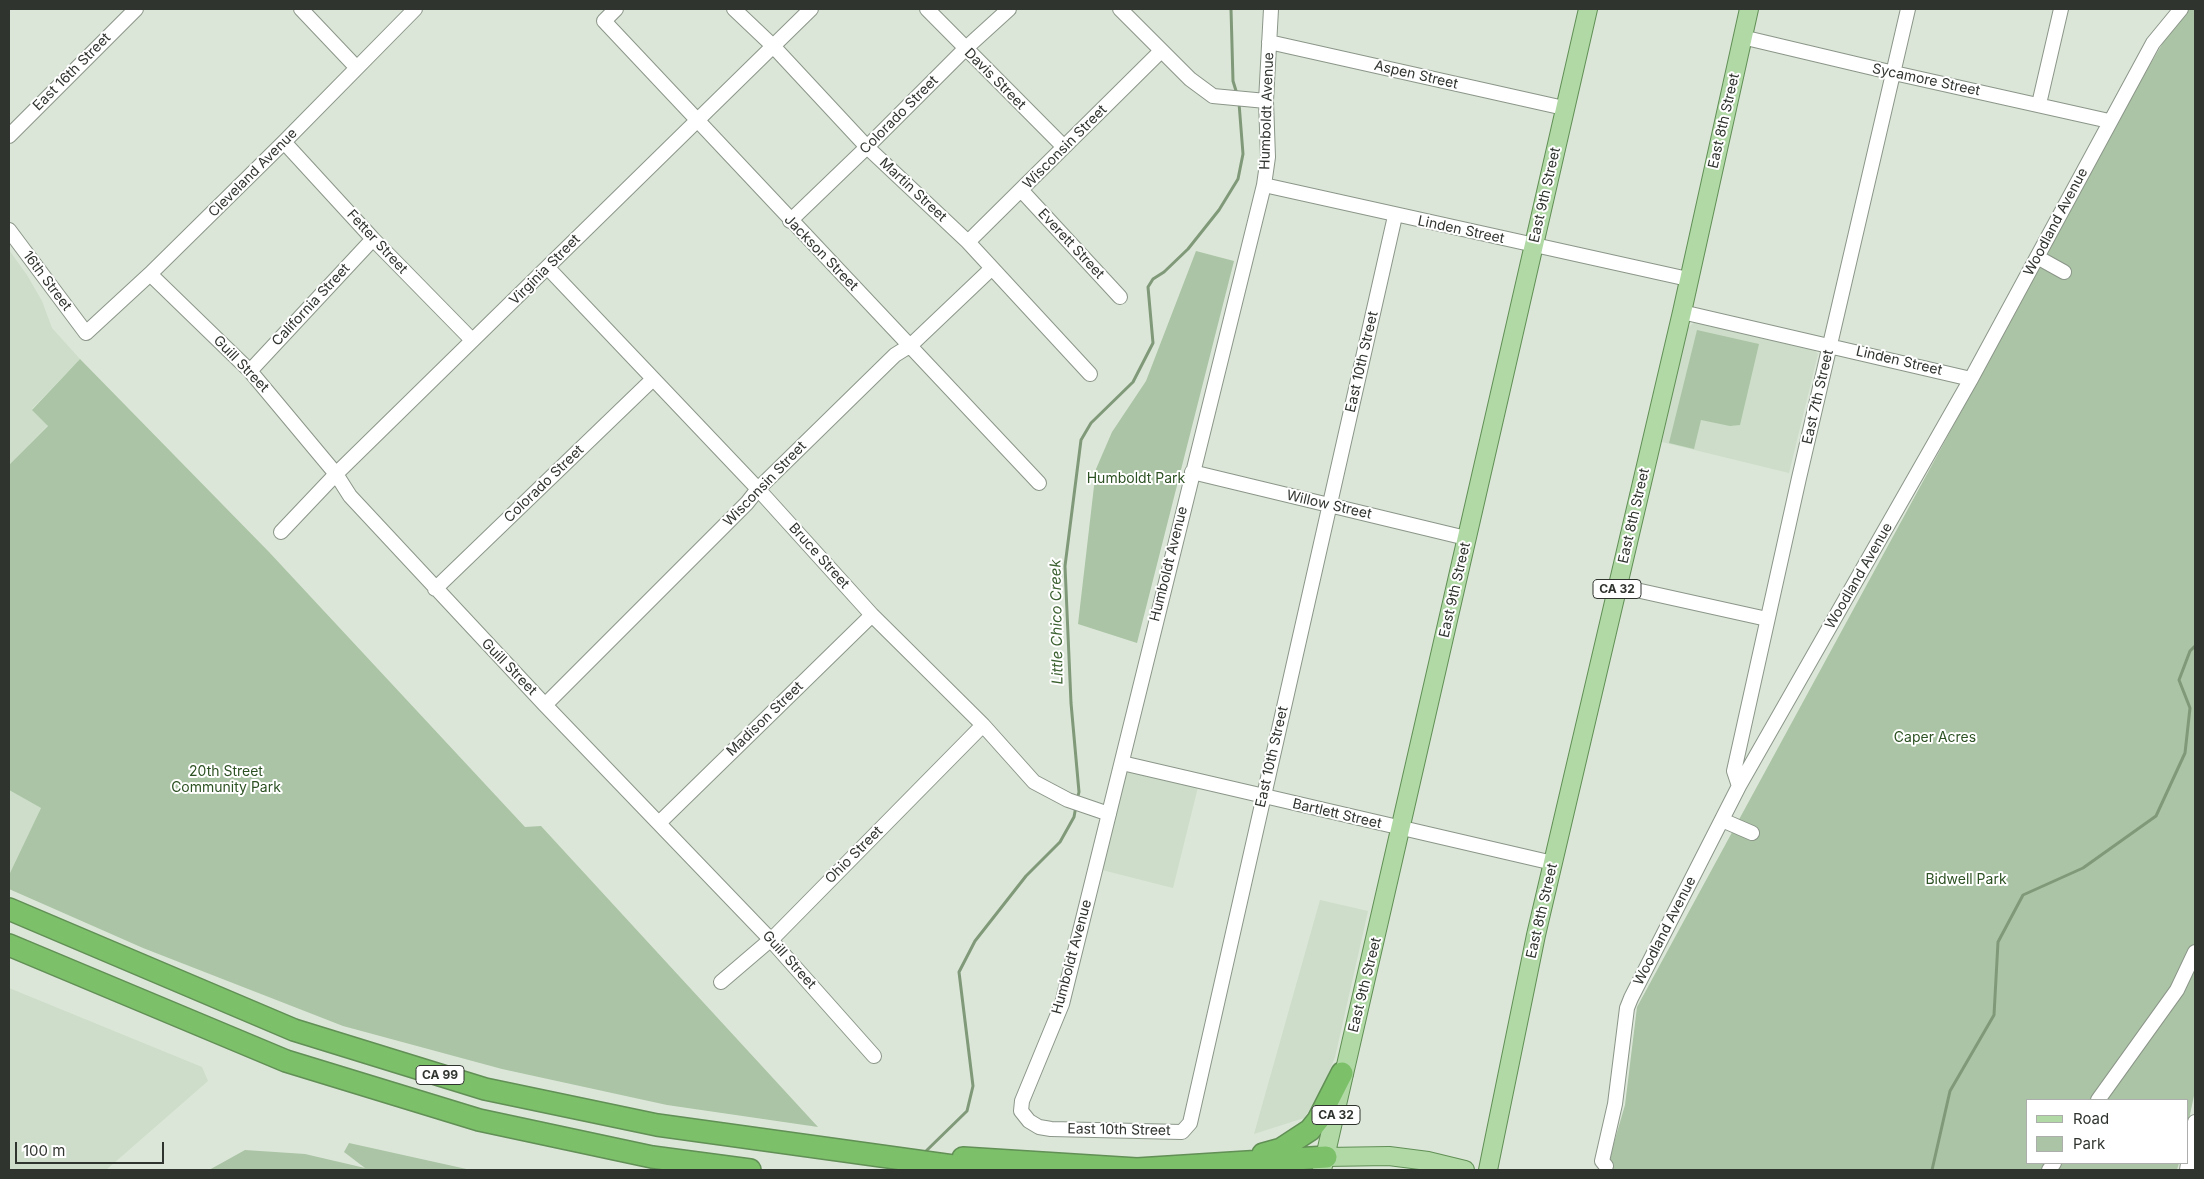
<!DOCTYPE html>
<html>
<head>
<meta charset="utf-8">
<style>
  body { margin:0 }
  #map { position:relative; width:2204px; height:1179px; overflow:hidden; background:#dbe6d8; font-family:Inter,sans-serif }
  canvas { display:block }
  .frame { position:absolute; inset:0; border:10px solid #30342f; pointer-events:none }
  .legend { position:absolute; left:2026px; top:1099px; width:162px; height:65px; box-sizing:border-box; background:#fff; border:1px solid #acaeac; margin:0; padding:6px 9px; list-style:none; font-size:15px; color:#30342f }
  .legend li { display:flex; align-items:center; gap:10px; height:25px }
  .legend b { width:25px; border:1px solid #acaeac }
  .scale { position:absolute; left:15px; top:1142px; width:149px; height:22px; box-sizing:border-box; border:2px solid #30342f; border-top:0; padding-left:6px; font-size:15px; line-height:18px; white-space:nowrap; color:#30342f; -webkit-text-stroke:4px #fff; paint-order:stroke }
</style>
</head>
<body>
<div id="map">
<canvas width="2204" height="1179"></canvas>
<div class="frame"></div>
<ul class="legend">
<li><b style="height:6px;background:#b0d9a5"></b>Road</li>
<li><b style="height:14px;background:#abc4a5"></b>Park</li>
</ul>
<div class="scale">100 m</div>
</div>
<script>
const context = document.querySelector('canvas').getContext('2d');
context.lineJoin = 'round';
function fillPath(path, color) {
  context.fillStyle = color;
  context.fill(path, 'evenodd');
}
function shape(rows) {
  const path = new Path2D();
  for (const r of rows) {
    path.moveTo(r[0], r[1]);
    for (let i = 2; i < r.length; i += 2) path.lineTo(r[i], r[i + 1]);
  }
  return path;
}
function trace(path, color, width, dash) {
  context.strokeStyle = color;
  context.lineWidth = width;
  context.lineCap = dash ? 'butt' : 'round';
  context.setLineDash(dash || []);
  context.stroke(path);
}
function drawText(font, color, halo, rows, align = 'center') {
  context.font = font + ' Inter,sans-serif';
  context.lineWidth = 4;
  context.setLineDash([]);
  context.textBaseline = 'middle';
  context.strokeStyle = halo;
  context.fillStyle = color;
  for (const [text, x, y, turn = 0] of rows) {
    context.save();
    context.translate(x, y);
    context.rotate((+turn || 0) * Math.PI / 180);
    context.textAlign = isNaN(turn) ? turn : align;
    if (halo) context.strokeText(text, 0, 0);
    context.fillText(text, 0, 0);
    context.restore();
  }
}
fillPath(shape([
  [9,250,27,275,42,301,52,328,80,359,32,409,48,425,9,465],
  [1695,322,1815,351,1818,354,1789,473,1662,442,1687,328],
  [1127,769,1198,787,1173,888,1102,870],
  [9,790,41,808,9,875],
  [1320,900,1368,911,1335,1057,1322,1089,1304,1118,1254,1134],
  [9,988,202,1067,208,1081,106,1170,9,1170]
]), '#cdddc9');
fillPath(shape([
  [2189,9,2195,9,2195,1091,2188,1124,2188,1100,2028,1100,2028,1163,2179,1163,2177,1170,1606,1170,1625,1105,1637,1007,1976,384,2114,126,2171,29],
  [1196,251,1234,261,1137,643,1078,624,1096,469,1112,432,1146,381],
  [1697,330,1759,344,1740,425,1730,426,1701,420,1694,449,1669,443],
  [80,359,269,552,525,827,541,826,818,1127,667,1105,502,1069,343,1026,143,948,9,889,9,875,41,808,9,790,9,465,48,426,32,410],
  [349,1143,471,1170,209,1170,245,1150,305,1154,365,1168,344,1152]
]), '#abc4a5');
trace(shape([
  [1231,9,1233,81,1237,94],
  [1077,800,1079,792,1071,703,1065,566,1081,440,1091,423,1133,382,1153,343,1148,287,1153,279,1164,272,1188,249,1219,210,1238,179,1243,154,1239,103],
  [924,1153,967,1111,973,1086,959,972,975,941,1026,876,1060,842,1074,817,1076,806],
  [1932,1170,1950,1091,1994,1015,1998,942,2023,895,2083,868,2156,816,2185,753,2190,708,2179,680,2190,651,2195,646]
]), '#809a79', 3);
const minor = shape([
  [301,9,356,67],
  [616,9,604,21,1039,483],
  [734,9,773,46,867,147,968,242,1090,374],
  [927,9,1064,147],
  [1120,9,1190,79,1213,96,1266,101],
  [1271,9,1266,101,1268,157,1264,185,1062,1004,1022,1101,1021,1111,1029,1121,1039,1127,1051,1129,1182,1132,1190,1123,1395,216],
  [1742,37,1894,73,2109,121],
  [1269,42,1564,108],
  [2039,104,2061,9],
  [9,136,136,9],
  [284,142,373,239,472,340],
  [1264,185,1688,279],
  [1022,191,1120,297],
  [790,221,867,147,965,49,1009,9],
  [9,230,86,333,150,274,284,142,415,9],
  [968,242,1161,51],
  [2037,257,2064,272],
  [548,268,758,489,872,615,983,725,1034,782,1068,800,1109,814],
  [150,274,250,371,336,474,350,496,545,705,770,939,874,1056],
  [1682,312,1971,379],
  [250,371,373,239],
  [1192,472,1466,538],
  [281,532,336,474,811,9],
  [1618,586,1767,619],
  [435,589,653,379],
  [545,705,747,503,758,489,895,355,911,345,991,269],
  [1122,763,1553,863],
  [1739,786,1734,771,1799,478,1908,9],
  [1722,820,1752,833],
  [659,823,872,615],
  [721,982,776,935,983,725],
  [2098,1100,2177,990,2195,952],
  [1606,1166,1602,1161,1615,1104,1627,1008,1631,998,1739,786,1971,379,2153,43,2181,9],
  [2049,1170,2054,1163],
  [2187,1170,2195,1122]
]);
const major = shape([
  [1326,1157,1389,1156,1428,1161,1465,1170],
  [1322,1170,1588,9],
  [1488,1170,1536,935,1682,312,1749,9]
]);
const highway = shape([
  [9,909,294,1030,485,1089,657,1125,982,1170],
  [9,945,286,1061,479,1120,652,1157,750,1170],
  [1263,1154,1281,1149,1310,1130,1318,1120,1342,1073],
  [963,1158,1137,1169,1326,1157]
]);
trace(minor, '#8b9689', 16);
trace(major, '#618f55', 20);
trace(highway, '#618f55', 24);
trace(minor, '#fff', 14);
trace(major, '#b0d9a5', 18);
trace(highway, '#7cc069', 21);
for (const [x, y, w] of [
  [1617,589,48],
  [440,1075,48],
  [1336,1115,48]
]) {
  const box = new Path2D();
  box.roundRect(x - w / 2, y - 9.5, w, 19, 4);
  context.fillStyle = '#fff';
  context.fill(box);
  trace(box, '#30342f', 1);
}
drawText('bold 12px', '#30342f', null, [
  ["CA 32",1617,589],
  ["CA 99",440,1075],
  ["CA 32",1336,1115]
]);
drawText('14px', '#30342f', '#fff', [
  ["East 16th Street",72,72,-45],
  ["Aspen Street",1416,75,13],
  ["Davis Street",995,79,45],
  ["Sycamore Street",1926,80,12],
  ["Humboldt Avenue",1267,111,-88],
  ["Colorado Street",899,115,-45],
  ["East 8th Street",1724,121,-77],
  ["Wisconsin Street",1065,147,-45],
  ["Cleveland Avenue",253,173,-45],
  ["Martin Street",913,190,43],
  ["East 9th Street",1545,195,-77],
  ["Woodland Avenue",2056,222,-62],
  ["Linden Street",1461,230,12],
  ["Fetter Street",377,242,47],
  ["Everett Street",1071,244,47],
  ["Jackson Street",821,253,46],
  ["Virginia Street",545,270,-45],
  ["16th Street",47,281,53],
  ["California Street",311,305,-47],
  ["Linden Street",1899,361,13],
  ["East 10th Street",1362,362,-77],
  ["Guill Street",241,364,46],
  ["East 7th Street",1818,397,-77],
  ["Colorado Street",544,484,-44],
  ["Wisconsin Street",765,484,-46],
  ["Willow Street",1329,505,13],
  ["East 8th Street",1634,516,-77],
  ["Bruce Street",819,556,48],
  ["Humboldt Avenue",1169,564,-76],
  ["Woodland Avenue",1859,576,-60],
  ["East 9th Street",1455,590,-77],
  ["Guill Street",509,667,46],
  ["Madison Street",765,719,-44],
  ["East 10th Street",1272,757,-77],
  ["Bartlett Street",1337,814,13],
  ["Ohio Street",854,855,-45],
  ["East 8th Street",1542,911,-77],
  ["Woodland Avenue",1665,931,-63],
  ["Humboldt Avenue",1072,957,-75],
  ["Guill Street",789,960,48],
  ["East 9th Street",1365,985,-76],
  ["East 10th Street",1119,1130,1]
]);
drawText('14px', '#2c5122', '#fff', [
  ["Humboldt Park",1136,479],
  ["Caper Acres",1935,738],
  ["20th Street",226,772],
  ["Community Park",226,788],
  ["Bidwell Park",1966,880]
]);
drawText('italic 15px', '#3c6131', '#fff', [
  ["Little Chico Creek",1057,622,-91]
]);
</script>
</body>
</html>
